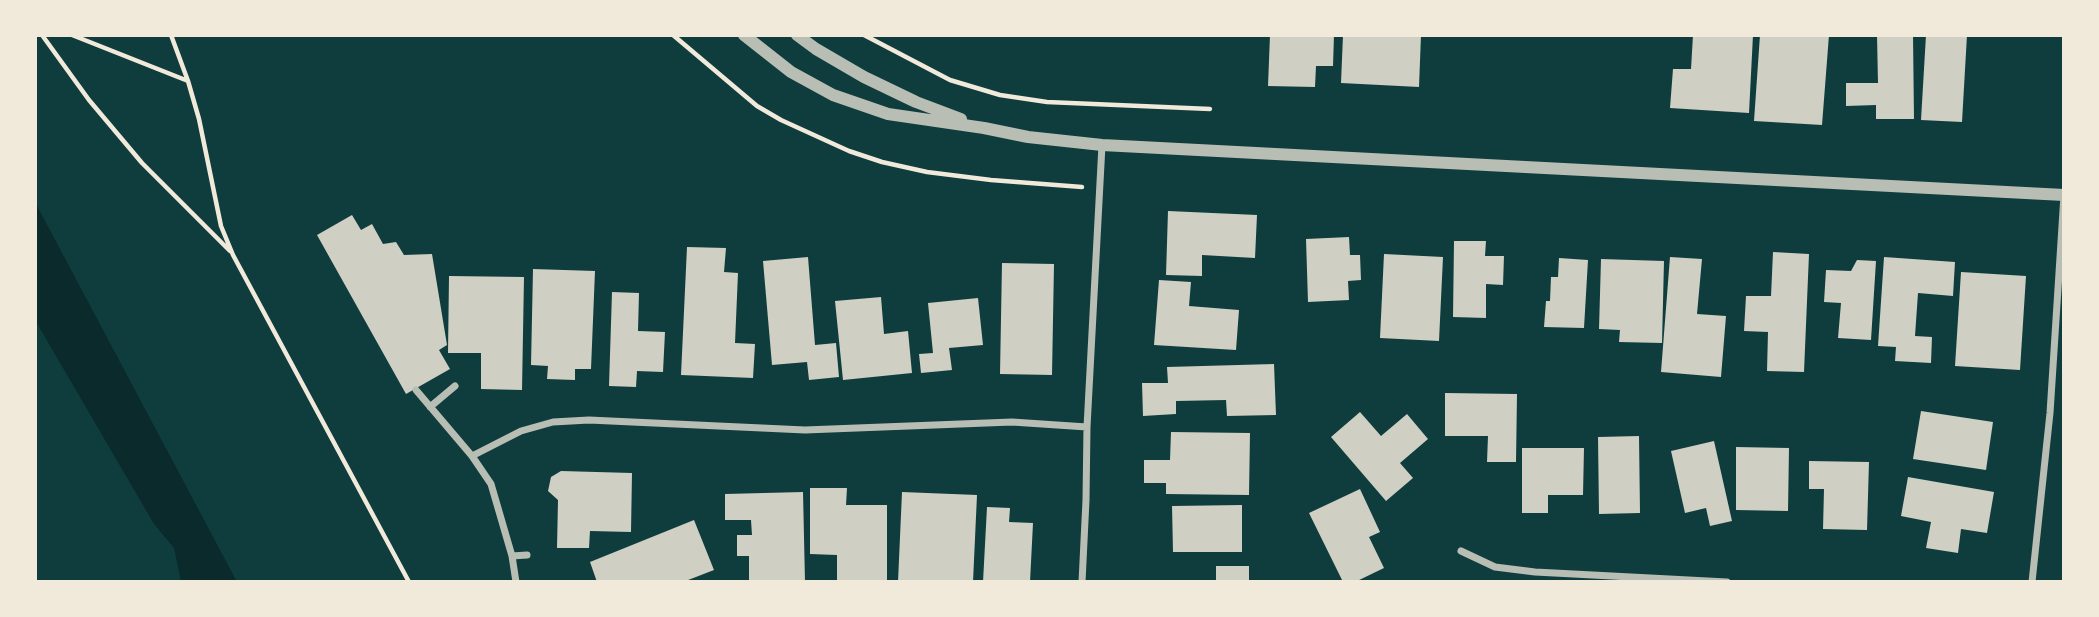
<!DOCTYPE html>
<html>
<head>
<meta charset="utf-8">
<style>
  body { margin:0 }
  #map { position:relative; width:2099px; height:617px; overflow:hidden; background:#0f3d3e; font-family:"IBM Plex Sans",sans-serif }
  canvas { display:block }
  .frame { position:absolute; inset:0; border:37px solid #f1e9da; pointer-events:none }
</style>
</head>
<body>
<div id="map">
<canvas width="2099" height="617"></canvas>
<div class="frame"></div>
</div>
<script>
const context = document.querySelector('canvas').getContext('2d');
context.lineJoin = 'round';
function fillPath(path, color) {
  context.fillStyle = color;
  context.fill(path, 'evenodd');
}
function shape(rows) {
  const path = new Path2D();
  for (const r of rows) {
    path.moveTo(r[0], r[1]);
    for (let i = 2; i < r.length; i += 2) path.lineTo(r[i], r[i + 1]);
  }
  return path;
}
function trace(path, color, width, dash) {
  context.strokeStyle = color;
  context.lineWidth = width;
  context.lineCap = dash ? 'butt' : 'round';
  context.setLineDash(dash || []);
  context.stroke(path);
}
fillPath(shape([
  [35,202,237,582,181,582,174,548,154,524,35,320]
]), '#0a2a2b');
fillPath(shape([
  [1270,35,1334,35,1333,66,1316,66,1315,87,1268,86],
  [1343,35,1421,35,1419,87,1341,83],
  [1693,35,1753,35,1749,113,1670,108,1673,69,1691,69],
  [1760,35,1829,35,1822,125,1754,121],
  [1877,35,1913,35,1914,119,1876,119,1876,105,1846,106,1846,83,1878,83],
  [1926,35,1967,35,1962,122,1921,120],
  [1168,211,1257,215,1255,258,1202,255,1202,276,1166,275],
  [352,215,361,230,372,224,383,244,396,242,404,255,432,254,447,345,439,350,450,369,406,394,317,235],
  [1349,237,1350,255,1360,255,1361,280,1348,281,1349,300,1308,302,1306,239],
  [1454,241,1486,241,1485,256,1504,256,1503,285,1486,284,1486,318,1453,317],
  [687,247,726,248,724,272,738,273,735,343,755,344,753,378,681,375],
  [1773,252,1809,254,1804,372,1767,371,1768,332,1744,331,1746,296,1771,296],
  [1384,254,1443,257,1439,341,1380,338],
  [808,257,815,345,836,343,839,377,809,380,807,362,772,365,763,261],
  [1670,257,1702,259,1697,314,1726,316,1721,377,1661,372],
  [1884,257,1955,262,1953,296,1918,293,1915,336,1932,337,1931,363,1895,361,1896,347,1878,346],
  [1559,258,1588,260,1584,328,1544,327,1546,301,1550,301,1551,277,1558,277],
  [1601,259,1664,261,1662,343,1619,342,1620,330,1599,329],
  [1857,260,1876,261,1871,340,1838,338,1841,303,1824,302,1826,270,1851,271],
  [1002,263,1054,264,1052,375,1000,374],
  [533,269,595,271,591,369,575,369,575,380,547,379,548,366,531,365],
  [1961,272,2026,276,2020,370,1955,366],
  [449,276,524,277,522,390,481,389,481,353,448,353],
  [1159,280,1191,282,1189,306,1239,310,1236,350,1154,345],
  [612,292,639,293,638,331,665,332,663,372,637,371,636,387,609,386],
  [881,297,884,334,908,331,912,373,843,380,835,301],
  [978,298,983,345,949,348,952,370,921,373,919,354,933,353,928,303],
  [1274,364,1276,415,1227,416,1226,400,1176,401,1176,414,1143,416,1142,383,1168,383,1167,367],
  [1445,393,1517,394,1516,462,1487,462,1488,436,1445,436],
  [1921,411,1993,422,1986,470,1913,459],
  [1360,412,1381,436,1407,414,1428,439,1400,463,1413,478,1386,501,1331,437],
  [1171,432,1250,433,1249,495,1166,494,1166,483,1144,483,1144,460,1170,460],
  [1639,436,1640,513,1599,514,1598,437],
  [1714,441,1732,521,1710,526,1706,508,1685,513,1671,451],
  [1736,447,1789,448,1788,511,1736,510],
  [1522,448,1584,448,1583,495,1548,495,1548,513,1522,513],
  [1809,461,1869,462,1867,530,1823,529,1824,489,1809,489],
  [561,471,632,473,631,532,590,531,589,548,557,548,558,500,548,491,551,477],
  [1908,477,1994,492,1987,533,1961,529,1958,553,1926,548,1931,522,1901,516],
  [810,488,847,488,846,505,887,505,887,582,837,582,837,555,810,554],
  [1360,489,1380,532,1369,537,1384,568,1355,582,1343,582,1309,513],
  [803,492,805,582,749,582,749,556,737,556,737,535,752,535,751,520,725,520,725,494],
  [902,492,977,495,973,582,898,582],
  [1242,505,1242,552,1173,552,1172,506],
  [987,507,1010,508,1009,522,1033,523,1030,582,983,582],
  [694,520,714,570,683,582,597,582,590,562],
  [1216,566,1249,566,1249,582,1216,582]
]), '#cfcfc3');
trace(shape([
  [42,35,89,100,142,163,230,251],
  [72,35,188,81],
  [171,35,188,81,199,119,221,226,233,255,409,582],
  [673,35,757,106,781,120,849,151,882,162,927,172,991,180,1082,187],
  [864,35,950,80,1000,95,1047,102,1210,109]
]), '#f1e9da', 4.5);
trace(shape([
  [416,390,472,456,491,484,512,556,516,582],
  [430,407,455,386],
  [472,456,521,431,553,422,589,420,805,430,1012,422,1087,427],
  [1461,551,1495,567,1535,572,1727,582],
  [512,556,527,555],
  [1082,582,1086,500,1087,427,1102,145],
  [2032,582,2050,413,2064,195]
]), '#b8beb3', 7);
trace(shape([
  [744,35,791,72,833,95,888,114,984,128,1028,137,1102,145,2064,195],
  [797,35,816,49,864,77,916,102,961,119]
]), '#b8beb3', 12);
</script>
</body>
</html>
